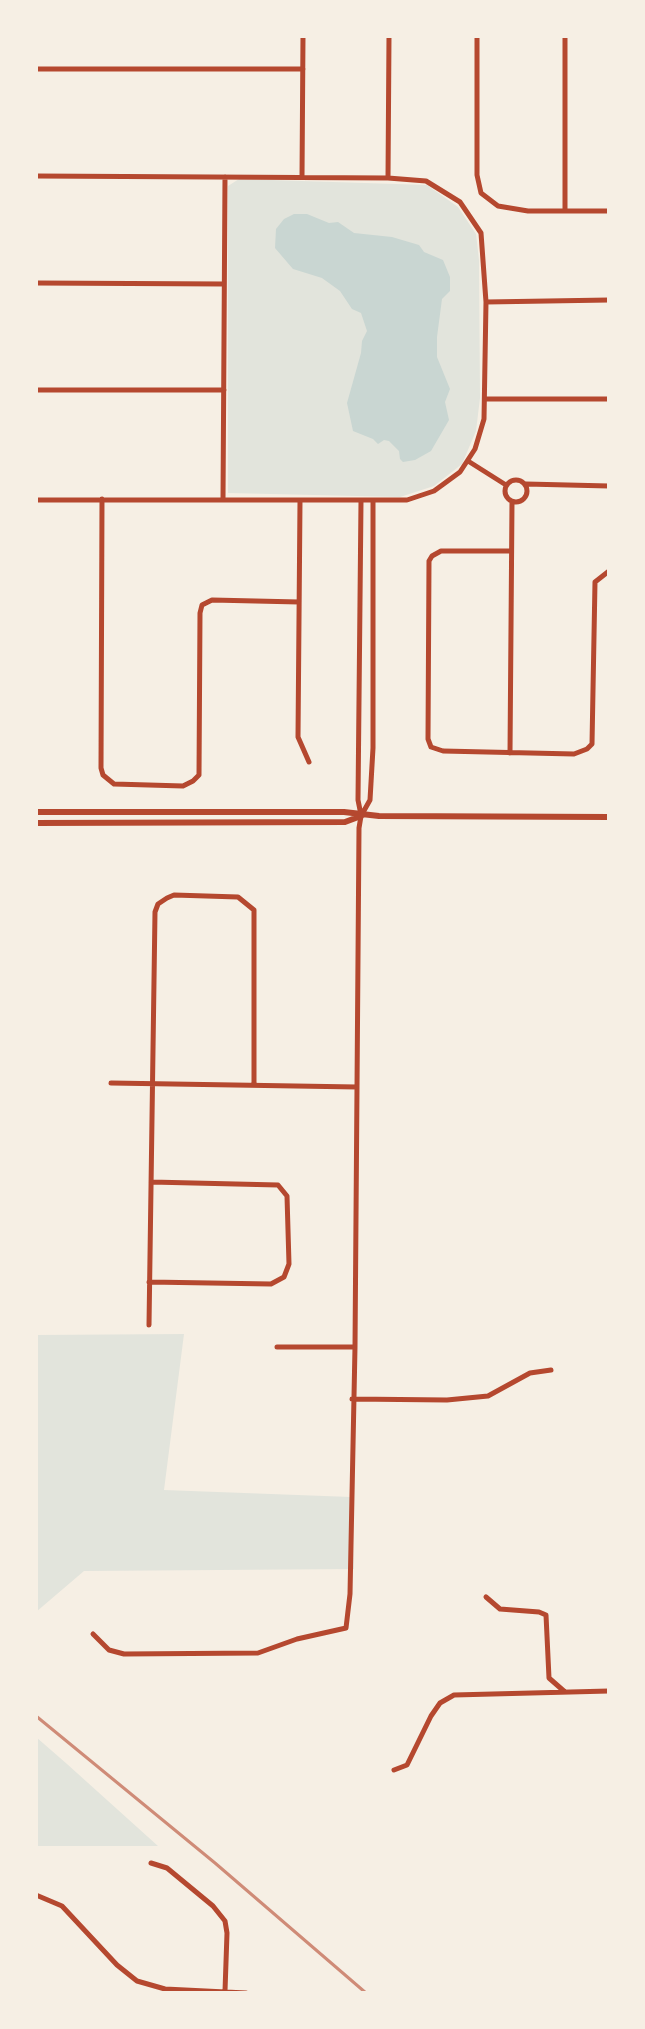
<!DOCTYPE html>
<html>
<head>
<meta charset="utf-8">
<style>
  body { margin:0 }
  #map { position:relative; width:645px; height:2029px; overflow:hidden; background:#f6efe4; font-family:"Noto Sans",sans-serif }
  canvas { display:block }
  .frame { position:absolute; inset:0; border:38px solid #f6efe4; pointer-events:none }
</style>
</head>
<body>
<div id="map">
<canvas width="645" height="2029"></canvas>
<div class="frame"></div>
</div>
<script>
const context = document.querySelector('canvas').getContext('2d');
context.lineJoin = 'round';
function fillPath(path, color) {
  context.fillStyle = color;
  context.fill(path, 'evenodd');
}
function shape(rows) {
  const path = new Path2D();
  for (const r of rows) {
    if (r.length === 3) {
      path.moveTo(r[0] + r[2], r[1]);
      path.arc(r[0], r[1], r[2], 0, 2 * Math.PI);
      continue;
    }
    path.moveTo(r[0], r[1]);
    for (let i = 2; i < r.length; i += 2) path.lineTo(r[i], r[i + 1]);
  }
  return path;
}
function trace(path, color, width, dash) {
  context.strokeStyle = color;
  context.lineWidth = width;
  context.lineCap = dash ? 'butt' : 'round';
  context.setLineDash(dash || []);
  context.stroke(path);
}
fillPath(shape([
  [239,179,427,185,458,207,476,234,479,260,480,398,476,431,462,464,434,486,400,497,228,493,228,186],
  [184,1334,164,1490,351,1497,354,1569,84,1571,36,1612,36,1335],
  [36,1737,67,1764,158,1846,36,1846]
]), '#e2e4dc');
fillPath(shape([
  [294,214,307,214,329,223,338,222,354,233,392,237,419,245,424,252,443,260,450,277,450,291,442,299,437,337,437,357,450,389,445,402,449,420,431,451,415,460,403,462,400,459,399,451,389,441,384,440,378,444,373,439,353,431,347,403,361,353,362,341,367,331,361,313,352,309,340,291,322,278,293,269,275,248,276,229,284,219]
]), '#c9d6d2');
trace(shape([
  [477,36,477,175,481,193,498,206,528,211,609,211],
  [565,36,565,210],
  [36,69,303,69],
  [36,176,388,178,426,181,460,202,481,233,486,302,484,419,475,449,460,472,434,491,407,500,36,500],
  [302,177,303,36],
  [388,178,389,36],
  [36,283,224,284],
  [486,302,609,300],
  [36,390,224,390],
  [486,399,609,399],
  [468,461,506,485],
  [516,491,11],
  [526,484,609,486],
  [102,499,101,768,103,775,114,784,183,786,193,781,199,775,200,613,202,605,212,600,299,602],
  [223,500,225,177],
  [300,501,298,737,309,762],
  [511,551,441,551,432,556,429,561,428,739,431,747,443,751,574,754,587,749,592,744,595,582,609,571],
  [510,753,512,502],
  [361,815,358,800,361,501],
  [111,1083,357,1087],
  [149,1282,271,1284,284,1277,289,1264,287,1196,278,1185,151,1182],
  [149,1325,155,912,158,904,167,898,174,895,238,897,254,910,254,1085],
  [277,1347,355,1347],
  [352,1399,447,1400,488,1396,530,1373,551,1370],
  [486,1597,500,1609,539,1612,546,1615,549,1678,565,1692],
  [93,1634,109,1650,124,1654,258,1653,297,1639,346,1628,350,1594,355,1347,359,828,361,816,370,800,373,748,373,501],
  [394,1770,407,1765,431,1716,440,1703,454,1695,609,1691],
  [151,1863,167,1868,213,1906,225,1921,227,1933,225,1991],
  [36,1895,62,1906,117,1965,137,1981,165,1989,246,1993]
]), '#b5482f', 5);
trace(shape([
  [36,812,344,812,379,816,609,817],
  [36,823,345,822,361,816]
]), '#b5482f', 6);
trace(shape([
  [36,1716,215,1863,366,1993]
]), '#cf8b77', 3);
</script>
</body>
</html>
